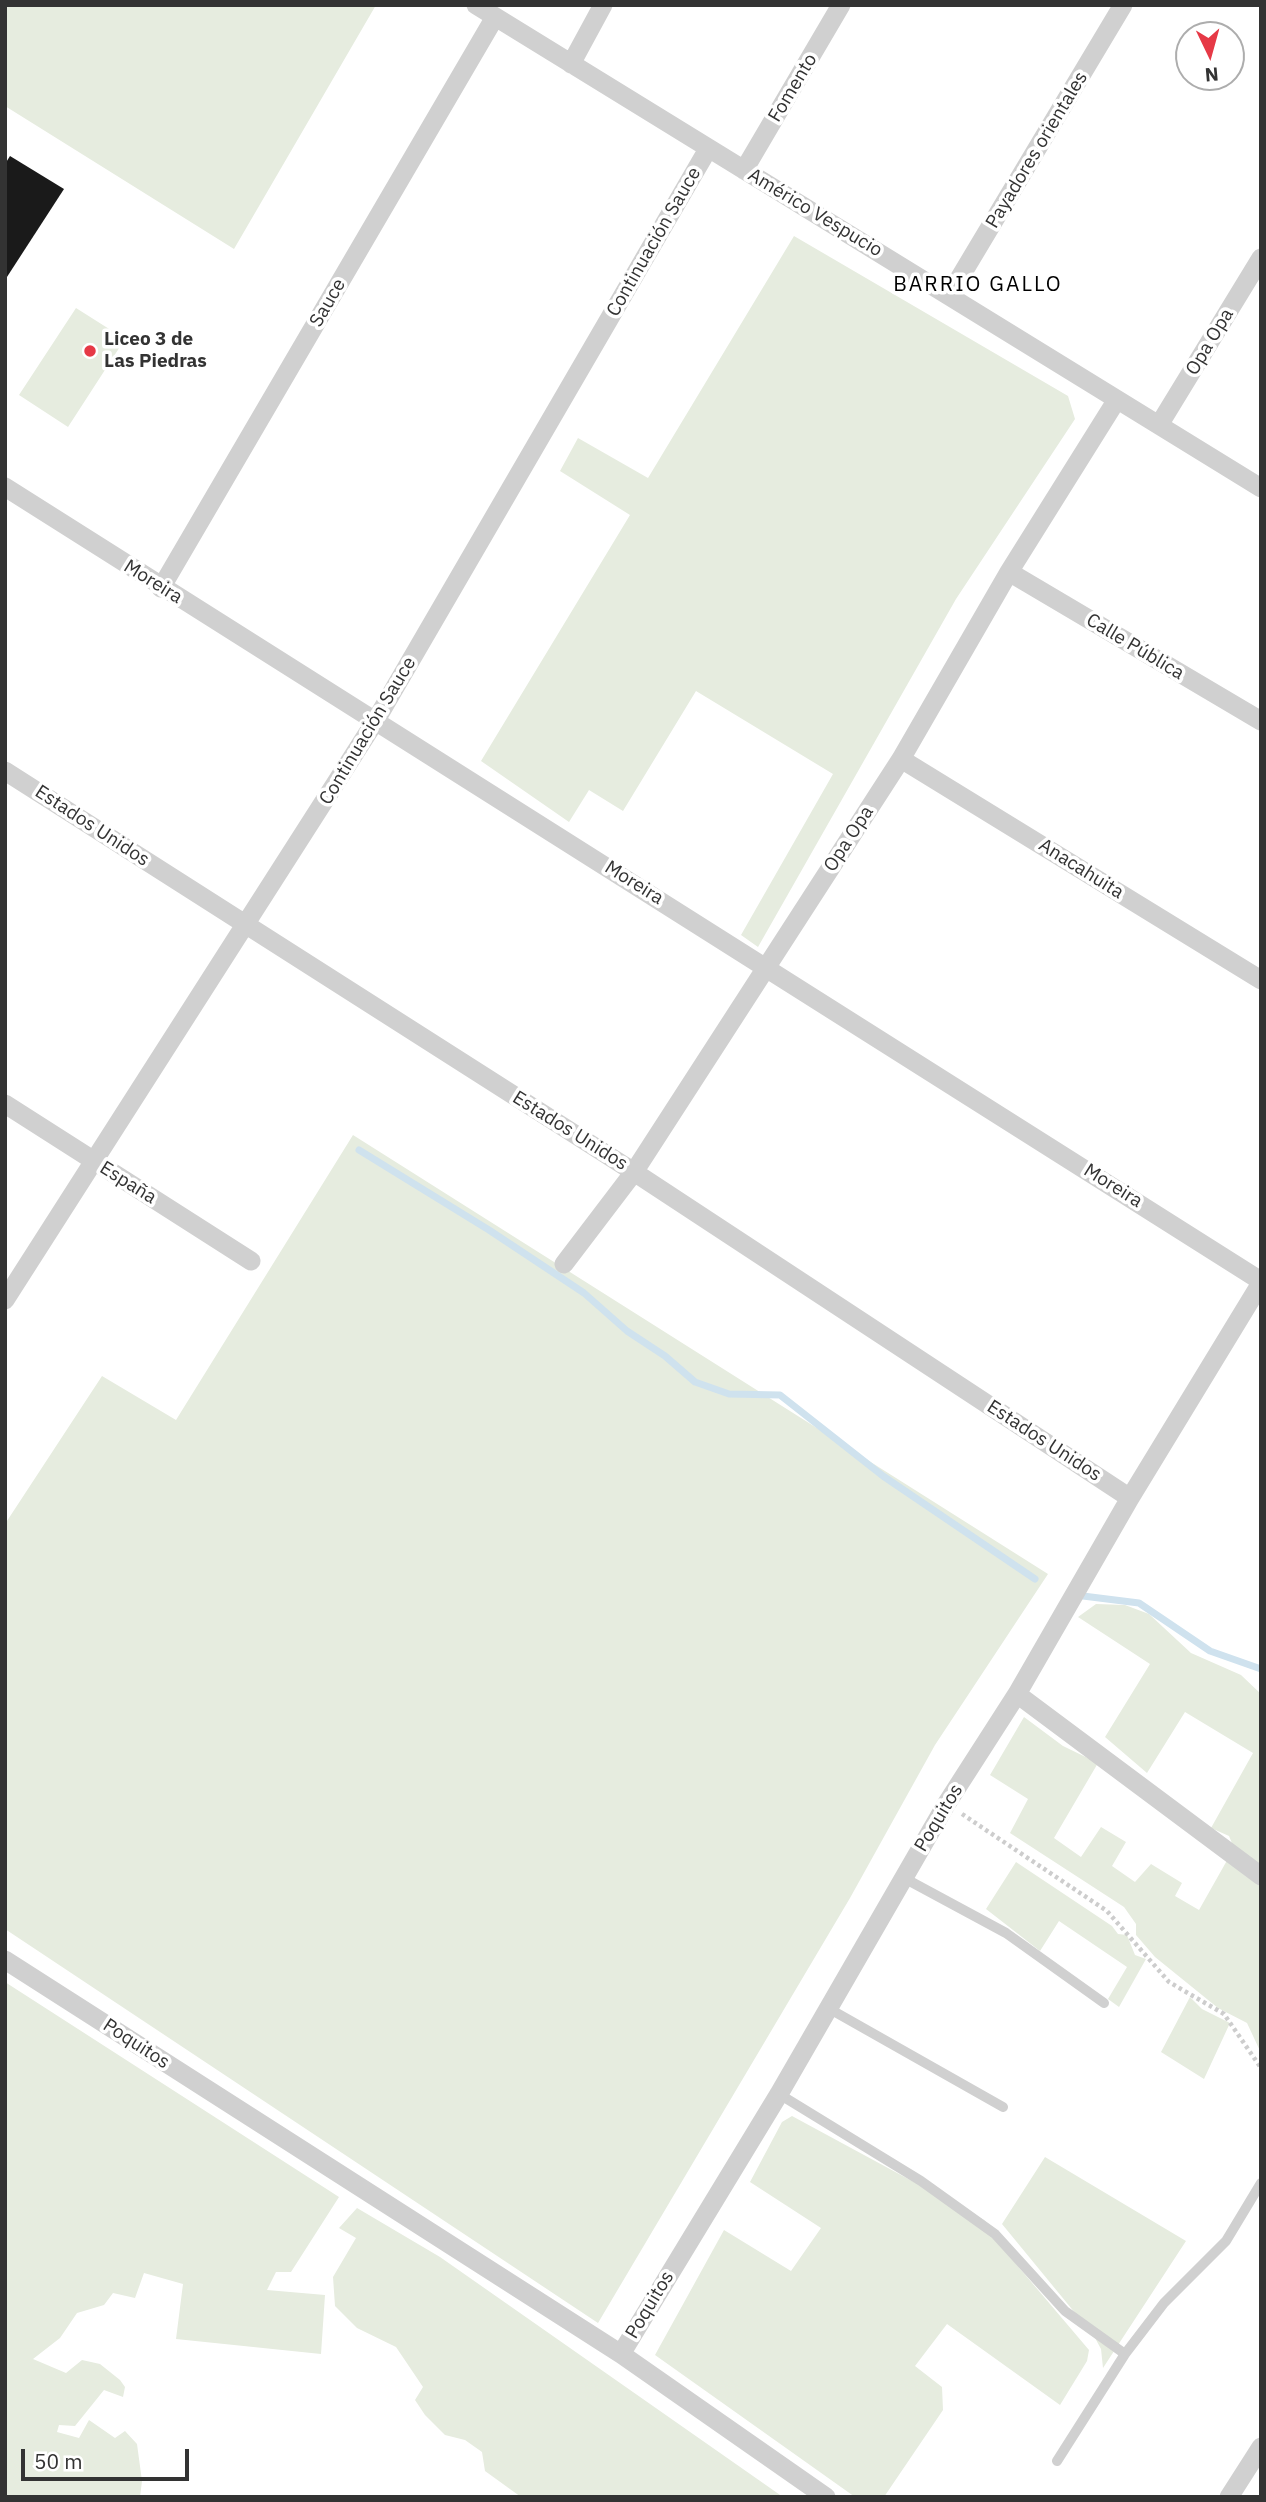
<!DOCTYPE html>
<html>
<head>
<meta charset="utf-8">
<style>
  body { margin:0 }
  #map { position:relative; width:1266px; height:2502px; overflow:hidden; background:#fff; font-family:"IBM Plex Sans",sans-serif }
  canvas { display:block }
  .frame { position:absolute; inset:0; border:7px solid #333; pointer-events:none }
  .north { position:absolute; left:1175px; top:21px; width:70px; height:70px; box-sizing:border-box; background:#fff; border:2px solid #adadad; border-radius:50%; rotate:175deg; font-size:19px; font-weight:700; line-height:28px; text-align:center; color:#333 }
  .north::after { content:''; display:block; margin:auto; width:24px; height:32px; background:#e63946; clip-path:polygon(50% 0,100% 100%,50% 72%,0 100%) }
  .scale { position:absolute; left:21px; top:2449px; width:168px; height:32px; box-sizing:border-box; border:4px solid #333; border-top:0; padding-left:9px; font-size:21px; line-height:24px; white-space:nowrap; color:#333; -webkit-text-stroke:5px #fff; paint-order:stroke }
</style>
</head>
<body>
<div id="map">
<canvas width="1266" height="2502"></canvas>
<div class="frame"></div>
<div class="north">N</div>
<div class="scale">50 m</div>
</div>
<script>
const context = document.querySelector('canvas').getContext('2d');
context.lineJoin = 'round';
function fillPath(path, color) {
  context.fillStyle = color;
  context.fill(path, 'evenodd');
}
function shape(rows) {
  const path = new Path2D();
  for (const r of rows) {
    path.moveTo(r[0], r[1]);
    for (let i = 2; i < r.length; i += 2) path.lineTo(r[i], r[i + 1]);
  }
  return path;
}
function trace(path, color, width, dash) {
  context.strokeStyle = color;
  context.lineWidth = width;
  context.lineCap = dash ? 'butt' : 'round';
  context.setLineDash(dash || []);
  context.stroke(path);
}
function drawText(font, color, halo, rows, align = 'center') {
  context.font = font + ' "IBM Plex Sans",sans-serif';
  context.lineWidth = 7;
  context.setLineDash([]);
  context.textBaseline = 'middle';
  context.strokeStyle = halo;
  context.fillStyle = color;
  for (const [text, x, y, turn = 0] of rows) {
    context.save();
    context.translate(x, y);
    context.rotate((+turn || 0) * Math.PI / 180);
    context.textAlign = isNaN(turn) ? turn : align;
    if (halo) context.strokeText(text, 0, 0);
    context.fillText(text, 0, 0);
    context.restore();
  }
}
fillPath(shape([
  [5,5,376,5,234,249,5,106],
  [794,236,1068,396,1075,419,956,599,758,947,741,935,833,774,696,691,623,811,589,790,569,822,481,761,630,515,560,471,578,438,648,478],
  [76,308,125,339,68,427,19,395],
  [353,1135,1048,1574,935,1745,850,1898,598,2323,5,1929,5,1524,102,1376,176,1420],
  [1096,1604,1125,1605,1149,1614,1191,1653,1241,1675,1261,1694,1261,2053,1247,2023,1218,2008,1155,1957,1136,1935,1136,1924,1124,1907,1010,1833,1028,1799,990,1775,1024,1717,1063,1746,1098,1763,1054,1838,1081,1857,1101,1827,1126,1842,1112,1866,1135,1882,1151,1864,1182,1883,1175,1896,1199,1910,1234,1848,1229,1836,1211,1828,1253,1753,1185,1712,1147,1773,1105,1737,1150,1664,1078,1617],
  [1016,1862,1112,1926,1118,1934,1127,1935,1135,1955,1146,1959,1119,2007,1108,1999,1127,1967,1059,1921,1040,1951,986,1909],
  [5,1982,339,2197,291,2272,276,2272,267,2290,325,2295,321,2354,176,2339,183,2284,144,2273,135,2298,113,2293,104,2305,77,2313,60,2338,33,2359,66,2373,82,2360,100,2364,120,2380,125,2387,123,2397,104,2390,75,2426,59,2425,57,2432,79,2438,89,2420,115,2438,125,2431,137,2444,142,2481,140,2497,5,2497],
  [1190,1997,1202,2009,1230,2023,1204,2079,1161,2052],
  [792,2116,984,2220,1013,2255,1016,2264,1089,2350,1087,2361,1060,2405,947,2324,915,2366,942,2387,943,2410,884,2497,855,2497,655,2355,724,2230,791,2271,821,2228,750,2182,782,2122],
  [1045,2157,1186,2241,1103,2368,1101,2349,1094,2336,1002,2224],
  [357,2208,440,2257,783,2497,521,2497,485,2471,482,2452,465,2440,445,2435,425,2415,415,2400,423,2387,396,2347,357,2328,335,2306,333,2277,356,2238,339,2228]
]), '#e6ecdf');
trace(shape([
  [359,1150,489,1230,584,1293,627,1331,665,1356,695,1382,729,1394,780,1395,883,1476,1035,1579],
  [1075,1595,1139,1603,1210,1651,1261,1669]
]), '#cfe2ee', 7);
fillPath(shape([
  [10,156,64,189,5,280,5,164]
]), '#1a1a1a');
trace(shape([
  [962,1814,1107,1911,1169,1982,1224,2014,1261,2068]
]), '#cdcdcd', 4.5, [3.5, 3.5]);
trace(shape([
  [904,1878,1006,1933,1104,2003],
  [828,2008,1003,2107],
  [779,2094,921,2181,995,2234,1065,2311,1125,2354],
  [1057,2461,1125,2354,1164,2303,1226,2241,1261,2183]
]), '#d0d0d0', 10);
trace(shape([
  [476,5,1261,488],
  [571,64,603,5],
  [744,170,841,5],
  [950,294,1123,5],
  [1159,425,1261,258],
  [5,487,1261,1281],
  [1009,572,1261,721],
  [161,588,495,17],
  [901,759,1261,980],
  [5,771,634,1172,1130,1498],
  [5,1104,251,1261],
  [564,1264,634,1172,901,759,1009,572,1116,401],
  [5,1300,376,720,708,149],
  [1017,1694,1261,1876],
  [5,1960,621,2354,826,2497],
  [621,2354,779,2094,947,1803,1017,1694,1130,1498,1261,1283],
  [1229,2497,1261,2447]
]), '#d0d0d0', 19);
for (const [x, y, r, color] of [
  [90,351,7,"#e63946"]
]) {
  const dot = new Path2D();
  dot.arc(x, y, r, 0, 2 * Math.PI);
  context.fillStyle = color;
  context.fill(dot);
  trace(dot, '#fff', 2.5);
}
drawText('19px', '#333', '#fff', [
  ["Fomento",793,88,-59],
  ["Payadores orientales",1037,150,-59],
  ["Américo Vespucio",815,213,31],
  ["Continuación Sauce",654,242,-60],
  ["Sauce",328,303,-60],
  ["Opa Opa",1210,342,-59],
  ["Moreira",153,582,32],
  ["Calle Pública",1135,647,31],
  ["Continuación Sauce",368,731,-59],
  ["Estados Unidos",92,826,33],
  ["Opa Opa",849,839,-57],
  ["Anacahuita",1081,869,32],
  ["Moreira",634,883,32],
  ["Estados Unidos",570,1131,32],
  ["España",128,1183,32],
  ["Moreira",1113,1186,32],
  ["Estados Unidos",1044,1441,33],
  ["Poquitos",939,1818,-59],
  ["Poquitos",136,2044,33],
  ["Poquitos",650,2305,-59]
]);
drawText('bold 19px', '#333', '#fff', [
  ["Liceo 3 de",104,340],
  ["Las Piedras",104,362]
], 'left');
context.letterSpacing = '2px';
drawText('21px', '#000', '#fff', [
  ["BARRIO GALLO",978,285]
]);
context.letterSpacing = '0px';
</script>
</body>
</html>
